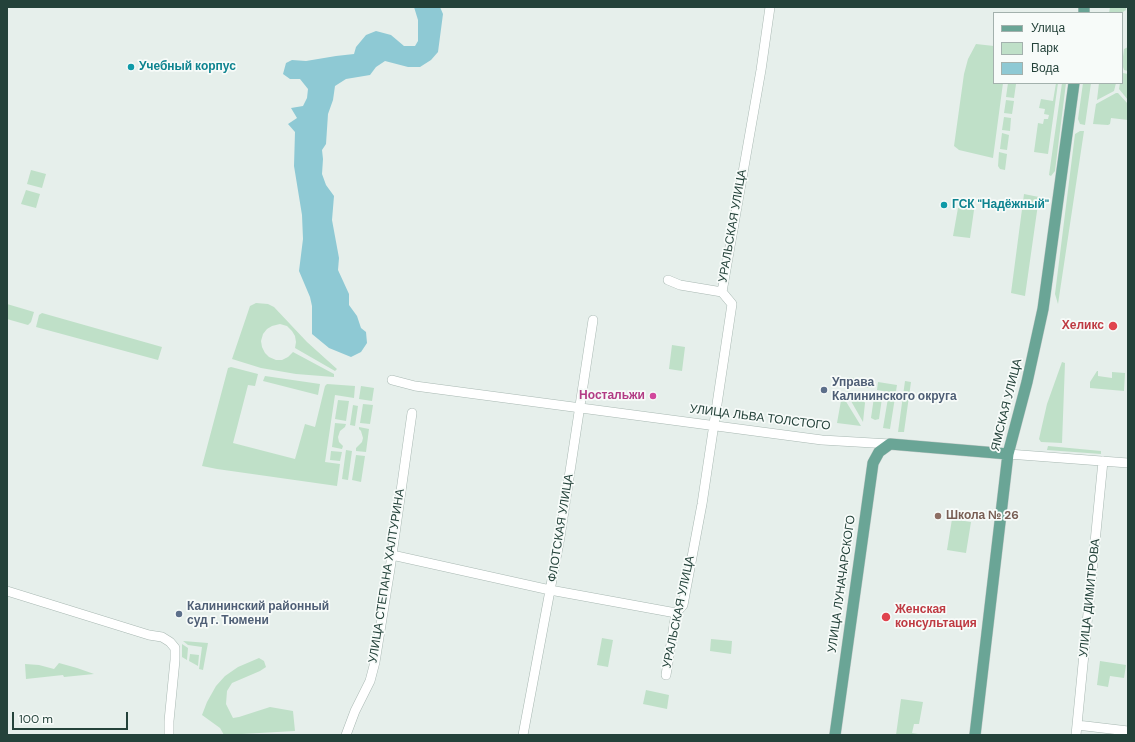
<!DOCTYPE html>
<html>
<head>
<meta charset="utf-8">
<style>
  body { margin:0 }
  #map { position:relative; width:1135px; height:742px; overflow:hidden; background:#e6efeb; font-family:"DM Sans",sans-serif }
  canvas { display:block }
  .frame { position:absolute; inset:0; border:8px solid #24423a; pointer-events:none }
  .legend { position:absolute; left:993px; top:12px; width:130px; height:72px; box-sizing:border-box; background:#f7fbf9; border:1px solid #a3b1ad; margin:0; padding:5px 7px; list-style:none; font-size:12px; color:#24423a }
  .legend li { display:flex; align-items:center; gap:8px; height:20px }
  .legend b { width:20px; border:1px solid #a3b1ad }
  .scale { position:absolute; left:12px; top:712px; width:116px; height:18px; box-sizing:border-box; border:2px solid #24423a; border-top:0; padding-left:5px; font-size:12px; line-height:14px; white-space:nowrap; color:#24423a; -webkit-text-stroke:3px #f7fbf9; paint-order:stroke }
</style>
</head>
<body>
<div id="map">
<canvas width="1135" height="742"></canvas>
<div class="frame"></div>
<ul class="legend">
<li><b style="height:5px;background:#6aa596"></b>Улица</li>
<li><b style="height:11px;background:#bfe0c8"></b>Парк</li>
<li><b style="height:11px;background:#8ec9d4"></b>Вода</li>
</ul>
<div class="scale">100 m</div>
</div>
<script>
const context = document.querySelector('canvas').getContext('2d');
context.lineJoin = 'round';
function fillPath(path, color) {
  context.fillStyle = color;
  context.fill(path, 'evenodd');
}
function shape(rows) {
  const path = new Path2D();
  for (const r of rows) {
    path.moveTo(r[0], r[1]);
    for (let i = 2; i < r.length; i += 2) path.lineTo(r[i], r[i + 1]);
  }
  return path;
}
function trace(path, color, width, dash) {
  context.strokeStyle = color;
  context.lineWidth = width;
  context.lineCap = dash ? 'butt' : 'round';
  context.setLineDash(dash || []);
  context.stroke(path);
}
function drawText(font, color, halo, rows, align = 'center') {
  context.font = font + ' "DM Sans",sans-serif';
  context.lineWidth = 3.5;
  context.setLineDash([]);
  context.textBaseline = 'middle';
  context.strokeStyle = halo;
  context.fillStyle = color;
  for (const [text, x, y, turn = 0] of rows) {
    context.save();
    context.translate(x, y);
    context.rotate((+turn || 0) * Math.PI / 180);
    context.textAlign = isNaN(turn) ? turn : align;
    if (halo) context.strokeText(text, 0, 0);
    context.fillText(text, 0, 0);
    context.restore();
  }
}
fillPath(shape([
  [1110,7,1126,7,1126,10,1121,13,1109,13],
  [976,44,994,46,994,83,1003,83,993,158,959,150,954,146,964,74,968,59],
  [1128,47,1128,71,1124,70,1122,64,1124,49],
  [1123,73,1128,74,1128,100,1119,89,1120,83,1122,83,1122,74],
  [1008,83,1016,84,1014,98,1006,97],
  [1056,83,1058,83,1048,154,1034,152,1038,123,1043,124,1044,119,1048,119,1049,115,1044,114,1045,109,1039,108,1041,99,1053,101],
  [1062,83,1066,83,1055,171,1051,176,1049,175],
  [1083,83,1091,83,1085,125,1080,124,1078,119],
  [1099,83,1116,83,1114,91,1097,100],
  [1116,93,1118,93,1128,104,1128,120,1111,118,1110,124,1108,125,1093,124,1096,104],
  [1006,100,1014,101,1012,114,1004,113],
  [1004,117,1011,118,1010,131,1002,130],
  [1080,131,1084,131,1058,304,1055,294,1075,134],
  [1002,133,1009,135,1007,150,1000,149],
  [999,152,1007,154,1005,170,1000,169,998,166],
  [31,170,46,174,42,188,27,184],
  [26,190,40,194,36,208,21,204],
  [1024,194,1039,197,1025,296,1011,293],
  [958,208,974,210,970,238,953,236],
  [256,303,268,304,274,307,307,342,337,369,335,371,295,348,296,342,295,336,292,331,287,326,280,324,272,326,267,329,263,334,261,341,262,347,265,353,269,357,276,360,282,360,288,357,293,352,334,374,334,377,296,374,261,368,232,359,250,306],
  [7,304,34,312,31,322,28,325,7,319],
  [42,313,162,347,158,360,36,327,39,315],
  [672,345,685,347,682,371,669,369],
  [1062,362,1065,363,1062,443,1041,442,1039,439,1047,404],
  [231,367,258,374,255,386,248,385,233,443,295,459,305,424,315,427,325,386,327,384,355,386,354,398,335,395,325,462,340,464,337,486,217,469,202,466,228,368],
  [1097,371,1098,371,1098,376,1112,378,1112,372,1125,373,1124,391,1090,388,1090,382],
  [265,376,320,384,318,395,263,381],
  [847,377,870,380,869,388,843,384,843,380],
  [905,381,911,382,904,432,898,432],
  [878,382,897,385,890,429,883,428,889,392,877,390],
  [361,386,374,388,372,401,359,399],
  [847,391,860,393,865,403,863,422,847,394],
  [842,395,861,426,837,423],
  [876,396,882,398,879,419,875,420,871,418,874,397],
  [338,400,349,401,346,421,335,419],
  [363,404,373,405,370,424,360,423],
  [353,405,358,406,355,426,350,425],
  [335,423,346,424,345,427,340,431,338,437,339,442,343,446,342,449,332,447],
  [359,427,369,429,366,452,356,451,356,448,362,442,363,438,361,431,359,429],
  [1048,446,1101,451,1101,454,1047,450],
  [346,450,352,451,348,480,342,479],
  [331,451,342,452,340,461,330,460],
  [356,455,365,456,361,482,352,480],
  [952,519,971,522,966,553,947,550],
  [602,638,613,640,608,667,597,665],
  [711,639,732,641,731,654,710,651],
  [183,641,208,643,203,670,199,669,202,647,188,645],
  [182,644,188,648,187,660,182,657],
  [190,654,199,655,198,666,189,661],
  [259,658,264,661,266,667,260,671,232,683,227,691,226,704,233,718,239,717,270,707,293,711,295,731,224,735,220,728,202,715,207,702,216,686,225,676,238,667],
  [1100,661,1126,665,1124,678,1110,676,1108,687,1097,685],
  [59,663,77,668,94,674,64,677,63,675,26,679,25,664,39,665,54,669],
  [646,690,669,695,667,709,643,704],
  [901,699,923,702,919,724,914,724,912,733,918,734,918,735,896,735]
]), '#bfe0c8');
fillPath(shape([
  [414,7,440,7,443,14,438,52,431,60,420,67,408,67,385,61,376,67,370,75,346,79,335,86,333,100,328,114,326,144,322,150,323,159,322,174,326,185,334,196,332,220,339,258,338,270,349,294,349,305,357,316,361,328,366,332,367,343,361,352,351,357,329,348,312,334,312,306,310,297,299,271,303,239,302,215,294,166,295,132,288,124,297,118,291,108,303,106,307,98,308,89,300,79,290,79,283,74,286,63,292,60,306,61,336,56,354,54,356,47,366,35,376,31,391,35,404,46,415,46,418,41,418,20]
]), '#8ec9d4');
const minor = shape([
  [668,280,680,285,722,292],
  [392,380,415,386,822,440,890,444],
  [1008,454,1128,463],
  [392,555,550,590,676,613],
  [7,591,149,635,162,637,170,642,175,648,175,660,169,721,169,735],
  [666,675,676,613,683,605,702,504,732,304,722,292,761,70,770,7],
  [1077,725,1128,731],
  [346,735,355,711,370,681,375,662,390,569,412,413],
  [523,735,560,537,593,320],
  [1076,735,1103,461]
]);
const major = shape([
  [1084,13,1084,7],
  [835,735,873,463,879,452,890,444,1008,454],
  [975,735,1008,454,1027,382,1043,309,1074,83]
]);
trace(minor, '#a8b8b2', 10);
trace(major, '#c2cac8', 12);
trace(minor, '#fff', 9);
trace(major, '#6aa596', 11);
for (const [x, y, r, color] of [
  [131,67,4,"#0f9aa8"],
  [944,205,4,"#0f9aa8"],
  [1113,326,5,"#e0444e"],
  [824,390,4,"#5c6f8a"],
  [653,396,4,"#d1479c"],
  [938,516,4,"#8d6e63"],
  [179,614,4,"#5c6f8a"],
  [886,617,5,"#e0444e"]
]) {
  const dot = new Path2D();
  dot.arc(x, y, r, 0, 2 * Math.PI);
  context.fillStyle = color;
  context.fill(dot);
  trace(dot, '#f7fbf9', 1.5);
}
drawText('bold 12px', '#0d838f', '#f7fbf9', [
  ["Учебный корпус",139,67],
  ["ГСК \"Надёжный\"",952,205]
], 'left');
drawText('12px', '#24423a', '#f7fbf9', [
  ["УРАЛЬСКАЯ УЛИЦА",733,226,-80],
  ["ЯМСКАЯ УЛИЦА",1007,405,-76],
  ["УЛИЦА ЛЬВА ТОЛСТОГО",760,418,7],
  ["ФЛОТСКАЯ УЛИЦА",561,528,-81],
  ["УЛИЦА СТЕПАНА ХАЛТУРИНА",387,576,-81],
  ["УЛИЦА ЛУНАЧАРСКОГО",842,584,-82],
  ["УЛИЦА ДИМИТРОВА",1090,598,-84],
  ["УРАЛЬСКАЯ УЛИЦА",679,612,-78]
]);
drawText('bold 12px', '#be3a42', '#f7fbf9', [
  ["Хеликс",1104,326],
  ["Женская",895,610,"left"],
  ["консультация",895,624,"left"]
], 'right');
drawText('bold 12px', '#4e5e75', '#f7fbf9', [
  ["Управа",832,383],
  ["Калининского округа",832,397],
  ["Калининский районный",187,607],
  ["суд г. Тюмени",187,621]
], 'left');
drawText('bold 12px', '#b23c85', '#f7fbf9', [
  ["Ностальжи",645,396]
], 'right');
drawText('bold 12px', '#785e54', '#f7fbf9', [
  ["Школа № 26",946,516]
], 'left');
</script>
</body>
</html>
